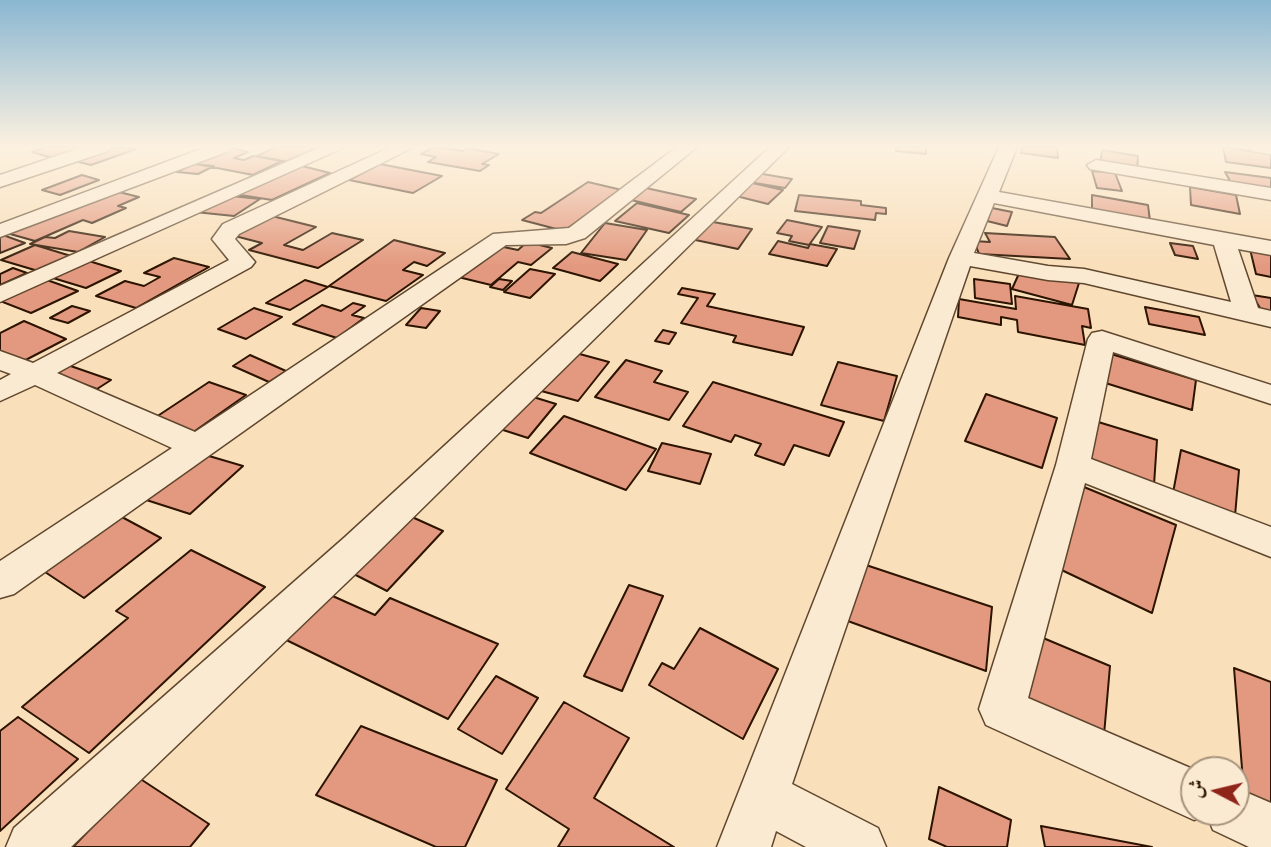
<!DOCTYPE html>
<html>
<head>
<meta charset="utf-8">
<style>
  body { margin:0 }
  #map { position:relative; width:1271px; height:847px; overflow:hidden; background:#f9dfba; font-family:"EB Garamond",Amiri,serif }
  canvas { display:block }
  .north { position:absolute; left:1180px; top:756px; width:70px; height:70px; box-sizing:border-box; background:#fbead2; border:2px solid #a8947e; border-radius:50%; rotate:277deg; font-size:19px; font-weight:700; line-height:28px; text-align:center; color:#2c1400 }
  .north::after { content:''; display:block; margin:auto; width:24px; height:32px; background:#8f2418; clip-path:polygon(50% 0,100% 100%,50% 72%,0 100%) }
</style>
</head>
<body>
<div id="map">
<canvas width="1271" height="847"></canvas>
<div class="north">ش</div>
</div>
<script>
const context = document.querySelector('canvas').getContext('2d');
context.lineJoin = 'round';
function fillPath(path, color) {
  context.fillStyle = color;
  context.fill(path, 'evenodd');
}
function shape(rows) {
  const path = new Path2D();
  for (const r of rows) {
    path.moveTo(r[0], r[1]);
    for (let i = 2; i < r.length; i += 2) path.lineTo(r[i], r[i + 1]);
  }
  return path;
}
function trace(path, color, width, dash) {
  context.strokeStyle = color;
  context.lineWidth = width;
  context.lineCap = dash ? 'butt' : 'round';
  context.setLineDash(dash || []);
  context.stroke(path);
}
const building = shape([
  [46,147,77,147,81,149,52,158,32,152,46,147],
  [105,147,136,149,91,165,71,160,105,147],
  [229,147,248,152,234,158,244,160,253,156,282,161,253,175,186,162,229,147],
  [276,147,317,147,288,162,257,156,276,147],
  [434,147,463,151,467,148,499,154,482,164,489,165,480,171,428,162,436,157,421,154,434,147],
  [896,147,926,147,926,154,896,151,896,147],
  [1022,147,1057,147,1058,158,1021,153,1022,147],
  [1223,147,1271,154,1271,168,1226,162,1223,147],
  [1102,150,1138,156,1137,171,1100,165,1102,150],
  [193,164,214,166,198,174,177,172,193,164],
  [380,164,442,176,413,193,349,180,380,164],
  [298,165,330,173,272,200,234,194,298,165],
  [1092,171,1115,173,1122,191,1097,188,1092,171],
  [1225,172,1271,178,1271,191,1233,186,1225,172],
  [757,173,792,179,785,188,749,182,757,173],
  [82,175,99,180,60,195,42,190,82,175],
  [588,182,622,190,564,231,522,220,535,212,541,213,588,182],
  [748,182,783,190,768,204,732,195,748,182],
  [1190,187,1236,195,1240,214,1191,205,1190,187],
  [646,188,696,199,681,212,631,200,646,188],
  [107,189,139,197,118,206,126,208,92,223,83,220,35,241,3,232,107,189],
  [222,195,260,199,234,216,195,212,222,195],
  [799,195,861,201,861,205,886,208,886,214,876,213,875,220,795,211,799,195],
  [1092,195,1148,205,1150,221,1092,211,1092,195],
  [637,203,689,215,669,233,615,221,637,203],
  [992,208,1012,212,1007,226,987,221,992,208],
  [268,215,316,227,284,245,303,250,332,233,363,240,318,268,249,250,262,243,231,235,268,215],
  [702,220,752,229,738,249,686,238,702,220],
  [787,220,822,227,809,245,789,241,792,236,777,233,787,220],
  [605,223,647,230,626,260,581,253,605,223],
  [828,226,860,231,854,249,820,243,828,226],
  [69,231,105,237,78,252,30,244,45,237,55,238,69,231],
  [985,233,1055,237,1070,259,979,254,974,241,990,242,985,233],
  [0,234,25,243,0,253,0,234],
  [394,240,445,253,427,266,414,262,403,270,423,275,386,301,329,286,394,240],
  [778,241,808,248,810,244,837,249,827,266,769,254,778,241],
  [527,242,552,248,531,265,518,262,491,285,454,276,494,245,518,250,527,242],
  [1170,243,1193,246,1198,259,1175,255,1170,243],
  [35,245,71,256,38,271,1,260,35,245],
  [1250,249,1271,253,1271,277,1256,274,1250,249],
  [572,252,618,264,600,281,553,268,572,252],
  [174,258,209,267,136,308,96,296,125,281,144,286,160,277,144,273,174,258],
  [89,261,121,271,86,288,53,278,89,261],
  [13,268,27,273,0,285,0,274,13,268],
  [530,269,555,274,530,298,504,292,530,269],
  [1021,269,1079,283,1072,305,1012,289,1021,269],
  [499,279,512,281,503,290,490,287,499,279],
  [974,279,1010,284,1012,304,975,298,974,279],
  [47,280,78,291,31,313,0,301,47,280],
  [305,280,328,287,290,310,266,303,305,280],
  [682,288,715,294,707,306,804,327,792,355,733,342,736,336,681,323,698,298,678,294,682,288],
  [1252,295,1271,298,1271,317,1265,316,1252,295],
  [1015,296,1088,309,1091,328,1082,326,1085,345,1018,332,1017,320,1001,317,1001,325,958,317,959,299,1016,309,1015,296],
  [353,303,365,306,352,315,364,318,337,338,293,324,322,305,341,311,353,303],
  [72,306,90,311,68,323,50,318,72,306],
  [1145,307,1199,317,1205,335,1149,324,1145,307],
  [254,308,282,317,246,339,218,329,254,308],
  [421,308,440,311,426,328,406,325,421,308],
  [24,321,66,339,18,364,0,356,0,333,24,321],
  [663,330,676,333,669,344,655,341,663,330],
  [554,347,609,362,578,401,523,386,554,347],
  [1108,353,1196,380,1192,410,1099,381,1108,353],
  [250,355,286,371,269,382,233,366,250,355],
  [626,360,662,371,654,382,688,392,669,420,595,397,626,360],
  [838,362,897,376,884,421,821,405,838,362],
  [62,363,111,380,97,389,48,371,62,363],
  [209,382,246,395,185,438,147,423,209,382],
  [713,382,844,422,829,456,794,445,784,465,755,455,761,444,735,435,731,442,683,426,713,382],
  [986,394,1057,418,1042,468,965,441,986,394],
  [530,396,556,404,528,438,500,429,530,396],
  [564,416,656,449,626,490,530,453,564,416],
  [1095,421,1157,440,1154,485,1088,463,1095,421],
  [662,443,711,454,700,484,648,471,662,443],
  [1181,450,1239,470,1235,516,1173,493,1181,450],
  [192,451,243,466,190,514,137,497,192,451],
  [1084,487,1176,525,1152,613,1051,565,1084,487],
  [107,509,161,538,84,598,30,562,107,509],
  [401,512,443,531,387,591,344,569,401,512],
  [191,550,265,587,89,753,22,707,128,618,116,611,191,550],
  [860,563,992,607,986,671,845,620,860,563],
  [629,585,663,596,622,691,584,676,629,585],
  [317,589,375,615,390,598,498,644,448,719,274,634,317,589],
  [700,628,778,669,743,739,649,685,662,663,674,669,700,628],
  [1036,635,1110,666,1104,735,1025,700,1036,635],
  [1234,668,1271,682,1271,818,1245,806,1234,668],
  [496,676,538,698,502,754,458,729,496,676],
  [564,702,629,738,594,798,674,847,558,847,569,829,506,789,564,702],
  [18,717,78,759,0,831,0,731,18,717],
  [361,726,497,780,465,847,436,847,316,795,361,726],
  [139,778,209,824,190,847,73,847,139,778],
  [939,787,1011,820,1007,847,947,847,929,839,939,787],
  [1041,826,1152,847,1045,847,1041,826]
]);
fillPath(building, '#e3997f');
trace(building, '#2c1400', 2);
const minor = shape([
  [83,147,110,147,108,151,0,187,0,175,83,147],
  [206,147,231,147,229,151,0,237,0,224,206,147],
  [321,147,345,147,0,302,0,286,321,147],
  [391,147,414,147,239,234,235,239,255,262,251,267,57,373,195,432,493,234,569,228,677,147,697,147,585,238,566,244,506,245,14,594,0,598,0,561,172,448,35,385,0,401,0,380,11,374,0,370,0,351,33,363,229,260,212,239,223,224,391,147],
  [770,147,789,147,371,559,71,847,6,847,14,828,345,537,770,147],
  [999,147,1017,147,999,192,1271,241,1271,255,1238,249,1258,308,1271,311,1271,327,1084,283,1048,280,970,266,792,784,878,828,886,847,806,847,776,831,771,847,717,847,949,258,999,147],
  [994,203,1214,245,1231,302,1084,269,1048,266,974,253,994,203],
  [1250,147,1271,147,1271,154,1252,151,1250,147],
  [1096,160,1271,188,1271,200,1090,169,1087,165,1096,160],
  [1102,331,1271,385,1271,404,1113,352,1091,459,1271,527,1271,557,1085,483,1028,698,1195,770,1194,812,1236,812,1236,788,1271,803,1271,847,1249,847,1213,830,1207,815,1194,820,986,725,979,709,1056,465,1088,339,1092,333,1102,331]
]);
trace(minor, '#5f472e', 3);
fillPath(minor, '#fbead2');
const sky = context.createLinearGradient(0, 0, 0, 266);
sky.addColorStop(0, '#8ab7d2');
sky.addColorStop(0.55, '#fcf1e0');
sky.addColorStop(1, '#fcf1e000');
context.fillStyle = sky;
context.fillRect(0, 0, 1271, 266);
</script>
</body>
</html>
